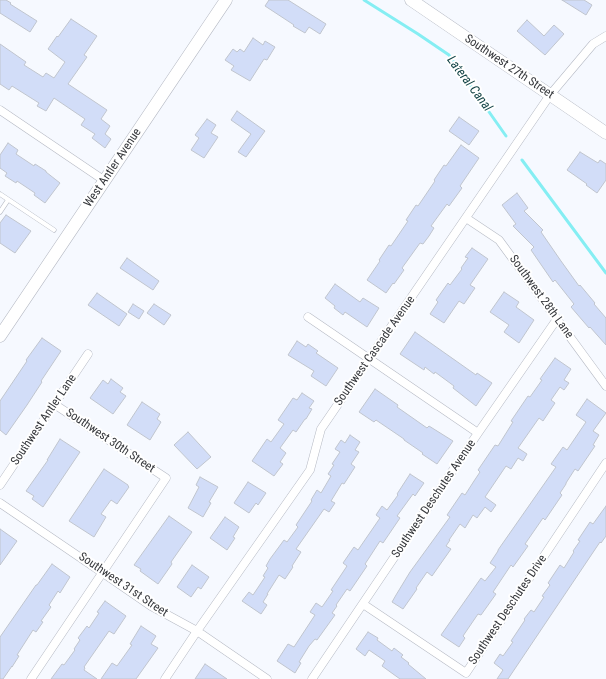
<!DOCTYPE html>
<html>
<head>
<meta charset="utf-8">
<style>
  body { margin:0 }
  canvas { display:block; background:#f6f9ff }
</style>
</head>
<body>
<canvas width="606" height="679"></canvas>
<script>
const context = document.querySelector('canvas').getContext('2d');
context.lineJoin = 'round';
function shape(rows) {
  const path = new Path2D();
  for (const r of rows) {
    path.moveTo(r[0], r[1]);
    for (let i = 2; i < r.length; i += 2) path.lineTo(r[i], r[i + 1]);
  }
  return path;
}
function trace(path, color, width, dash) {
  context.strokeStyle = color;
  context.lineWidth = width;
  context.lineCap = dash ? 'butt' : 'round';
  context.setLineDash(dash || []);
  context.stroke(path);
}
function fillPath(path, color) {
  context.fillStyle = color;
  context.fill(path, 'evenodd');
}
function drawText(font, color, halo, rows, align = 'center') {
  context.font = font + ' "Roboto Condensed",sans-serif';
  context.lineWidth = 4;
  context.setLineDash([]);
  context.textBaseline = 'middle';
  context.strokeStyle = halo;
  context.fillStyle = color;
  for (const [text, x, y, turn = 0] of rows) {
    context.save();
    context.translate(x, y);
    context.rotate((+turn || 0) * Math.PI / 180);
    context.textAlign = isNaN(turn) ? turn : align;
    if (halo) context.strokeText(text, 0, 0);
    context.fillText(text, 0, 0);
    context.restore();
  }
}
trace(shape([
  [364,0,418,34,449,55,506,136],
  [522,160,606,273]
]), '#85eef3', 3);
const building = shape([
  [0,0,6,0,11,3,10,4,37,21,30,32,0,13,0,0],
  [269,0,288,0,326,24,320,34,309,27,305,33,293,26,294,25,265,6,269,0],
  [562,0,584,0,592,5,586,15,562,0],
  [71,19,97,36,84,55,87,57,68,84,107,110,101,119,110,126,105,134,111,139,105,148,92,138,95,134,81,125,85,119,54,98,46,111,37,106,39,103,12,86,9,90,0,84,0,44,26,62,24,65,43,77,46,73,54,78,65,62,48,49,57,36,58,37,71,19],
  [527,20,544,36,554,25,564,34,545,55,517,31,527,20],
  [253,38,263,45,265,41,275,47,267,60,264,59,250,81,231,70,234,66,225,60,233,49,237,52,240,49,244,52,253,38],
  [237,111,265,131,246,157,238,152,251,134,231,120,237,111],
  [459,117,479,131,469,145,449,131,459,117],
  [207,119,216,125,211,133,218,137,204,158,191,150,199,138,195,135,207,119],
  [8,143,18,150,16,154,34,166,35,164,46,171,46,172,60,183,45,203,34,195,35,193,17,181,16,183,5,176,7,173,0,168,0,155,8,143],
  [461,145,479,158,460,186,462,188,449,206,447,204,431,226,434,228,429,236,423,244,420,243,402,268,404,270,394,284,393,283,386,293,367,280,380,261,379,260,389,245,391,246,408,221,406,220,416,205,418,206,435,181,434,180,444,165,446,166,461,145],
  [580,152,598,163,600,160,606,164,606,180,597,193,586,185,587,184,567,170,580,152],
  [517,193,528,208,524,211,543,230,541,232,561,261,579,286,580,285,595,303,594,304,606,318,606,345,590,327,589,328,571,307,574,304,555,280,553,282,531,250,534,247,513,226,516,224,502,205,517,193],
  [6,215,31,231,15,253,0,243,0,223,6,215],
  [472,248,488,259,470,285,475,288,464,304,459,301,444,323,430,314,438,302,436,300,448,283,450,285,462,269,461,268,468,258,465,257,472,248],
  [127,258,159,281,153,290,120,268,127,258],
  [335,284,360,302,363,298,379,308,367,327,345,312,343,315,334,308,335,306,325,298,335,284],
  [504,292,519,302,516,307,534,320,519,343,504,332,509,325,490,312,504,292],
  [97,293,127,314,119,326,88,305,97,293],
  [133,304,144,311,139,319,128,312,133,304],
  [154,304,171,315,164,325,147,313,154,304],
  [415,332,476,375,477,373,492,383,476,406,453,388,454,386,435,372,434,374,425,367,424,370,400,354,415,332],
  [42,338,61,351,41,381,42,382,27,405,6,435,0,430,0,401,27,361,26,360,42,338],
  [297,341,306,347,308,344,318,351,316,353,338,368,326,386,311,376,314,371,288,355,297,341],
  [555,358,571,369,564,380,569,383,564,390,560,387,551,400,555,403,543,421,539,418,518,448,527,454,523,461,518,458,511,469,506,466,485,497,496,505,491,512,485,507,477,518,473,515,465,528,460,524,449,540,450,540,446,546,451,549,432,576,427,572,416,588,417,589,403,609,392,602,396,595,410,572,450,517,447,515,462,493,465,495,474,481,480,472,478,470,495,445,498,446,513,422,511,421,528,396,530,397,542,380,540,379,555,358],
  [111,379,123,388,120,392,126,396,113,414,90,398,103,380,108,384,111,379],
  [375,389,398,405,397,407,427,428,429,426,453,441,437,464,422,454,423,453,404,440,404,439,376,420,374,422,359,412,375,389],
  [302,393,314,401,309,408,312,409,306,419,305,419,296,432,293,430,280,448,286,453,280,462,283,464,274,476,252,461,267,439,271,442,284,424,278,420,293,398,297,400,302,393],
  [587,399,606,413,593,431,599,435,593,445,595,446,578,471,575,469,566,483,566,484,560,493,562,495,545,520,543,518,525,544,528,546,513,567,511,565,493,592,496,594,481,615,478,614,463,636,465,638,459,647,441,635,481,578,485,581,496,567,490,563,498,551,498,550,556,467,551,464,563,447,567,450,586,422,576,415,587,399],
  [142,402,160,414,157,419,161,422,150,440,127,425,142,402],
  [188,432,211,457,197,469,174,445,188,432],
  [350,435,360,442,355,450,359,452,351,464,355,467,344,484,342,483,331,501,335,503,329,512,324,509,296,549,301,552,292,566,293,567,285,579,279,575,267,594,268,594,263,602,267,605,261,614,242,601,249,592,253,595,265,577,263,576,268,568,266,566,270,559,284,540,287,542,298,527,296,525,312,501,311,500,317,490,321,493,331,476,328,474,334,465,332,464,340,452,335,449,341,440,345,443,350,435],
  [60,439,80,452,43,507,32,499,34,496,26,491,48,460,47,460,60,439],
  [104,469,128,485,128,486,129,487,117,504,111,500,101,514,106,517,94,537,69,521,104,469],
  [410,474,424,483,415,496,413,494,397,516,400,518,383,543,380,541,369,558,365,564,367,566,350,591,347,589,336,605,337,606,332,613,335,615,317,640,315,639,309,646,299,662,301,663,295,673,277,661,288,644,294,647,315,615,310,612,316,603,322,607,333,591,331,590,347,566,343,563,354,547,358,550,380,518,376,515,382,506,387,510,398,495,397,494,410,474],
  [200,477,218,487,209,502,211,503,203,517,188,508,199,487,196,485,200,477],
  [248,482,266,493,258,505,256,503,249,513,234,503,248,482],
  [606,506,606,536,601,543,600,542,508,679,497,679,503,670,494,663,500,654,503,656,513,642,511,641,525,620,524,619,531,610,534,612,544,597,542,596,550,585,548,583,560,565,564,568,574,552,573,551,580,541,578,540,590,522,593,524,606,506],
  [169,516,192,532,171,562,172,564,158,584,140,571,141,569,134,565,169,516],
  [225,517,239,527,233,537,235,538,227,550,210,538,225,517],
  [0,529,17,541,0,565,0,529],
  [52,564,70,577,60,593,58,591,49,605,51,607,41,621,43,622,36,632,33,630,17,655,19,656,12,667,12,666,3,679,0,679,0,637,36,585,37,585,52,564],
  [192,565,209,577,201,589,198,587,191,597,177,587,192,565],
  [105,601,126,616,114,634,109,631,84,667,85,668,84,670,97,679,51,679,62,664,64,665,75,650,74,649,80,640,78,638,87,626,89,628,99,613,97,612,105,601],
  [141,626,156,636,151,644,158,648,136,679,101,679,112,663,117,666,132,645,130,644,141,626],
  [368,632,378,638,377,640,392,651,394,648,403,655,401,657,409,663,408,664,426,679,400,679,382,666,385,661,369,650,365,656,356,649,368,632],
  [205,664,227,679,195,679,205,664]
]);
fillPath(building, '#d2ddf8');
trace(building, '#c0c5ce', 1);
const lane = shape([
  [0,194,54,230],
  [0,212,8,200]
]);
const street = shape([
  [0,110,105,181],
  [466,218,499,240,606,386],
  [308,317,478,433],
  [0,485,88,354],
  [0,503,103,573,151,606,197,631,267,679],
  [363,604,466,673,606,463],
  [31,679,166,478,54,404],
  [165,679,197,631,310,470,321,429,550,95,593,44,606,36],
  [312,679,478,433,557,319]
]);
const secondary = shape([
  [411,0,606,133],
  [0,336,226,0]
]);
trace(lane, '#b6bac4', 5);
trace(street, '#b6bac4', 9);
trace(secondary, '#b6bac4', 13);
trace(lane, '#fff', 4);
trace(street, '#fff', 8);
trace(secondary, '#fff', 12);
drawText('12px', '#36383c', '#fff', [
  ["Southwest 27th Street",509,67,34],
  ["West Antler Avenue",113,168,-56],
  ["Southwest 28th Lane",541,297,54],
  ["Southwest Cascade Avenue",375,351,-55],
  ["Southwest Antler Lane",44,420,-56],
  ["Southwest 30th Street",110,441,34],
  ["Southwest Deschutes Avenue",434,499,-56],
  ["Southwest 31st Street",123,585,34],
  ["Southwest Deschutes Drive",508,610,-56]
]);
drawText('italic 13px', '#134446', '#fff', [
  ["Lateral Canal",469,84,53]
]);
</script>
</body>
</html>
